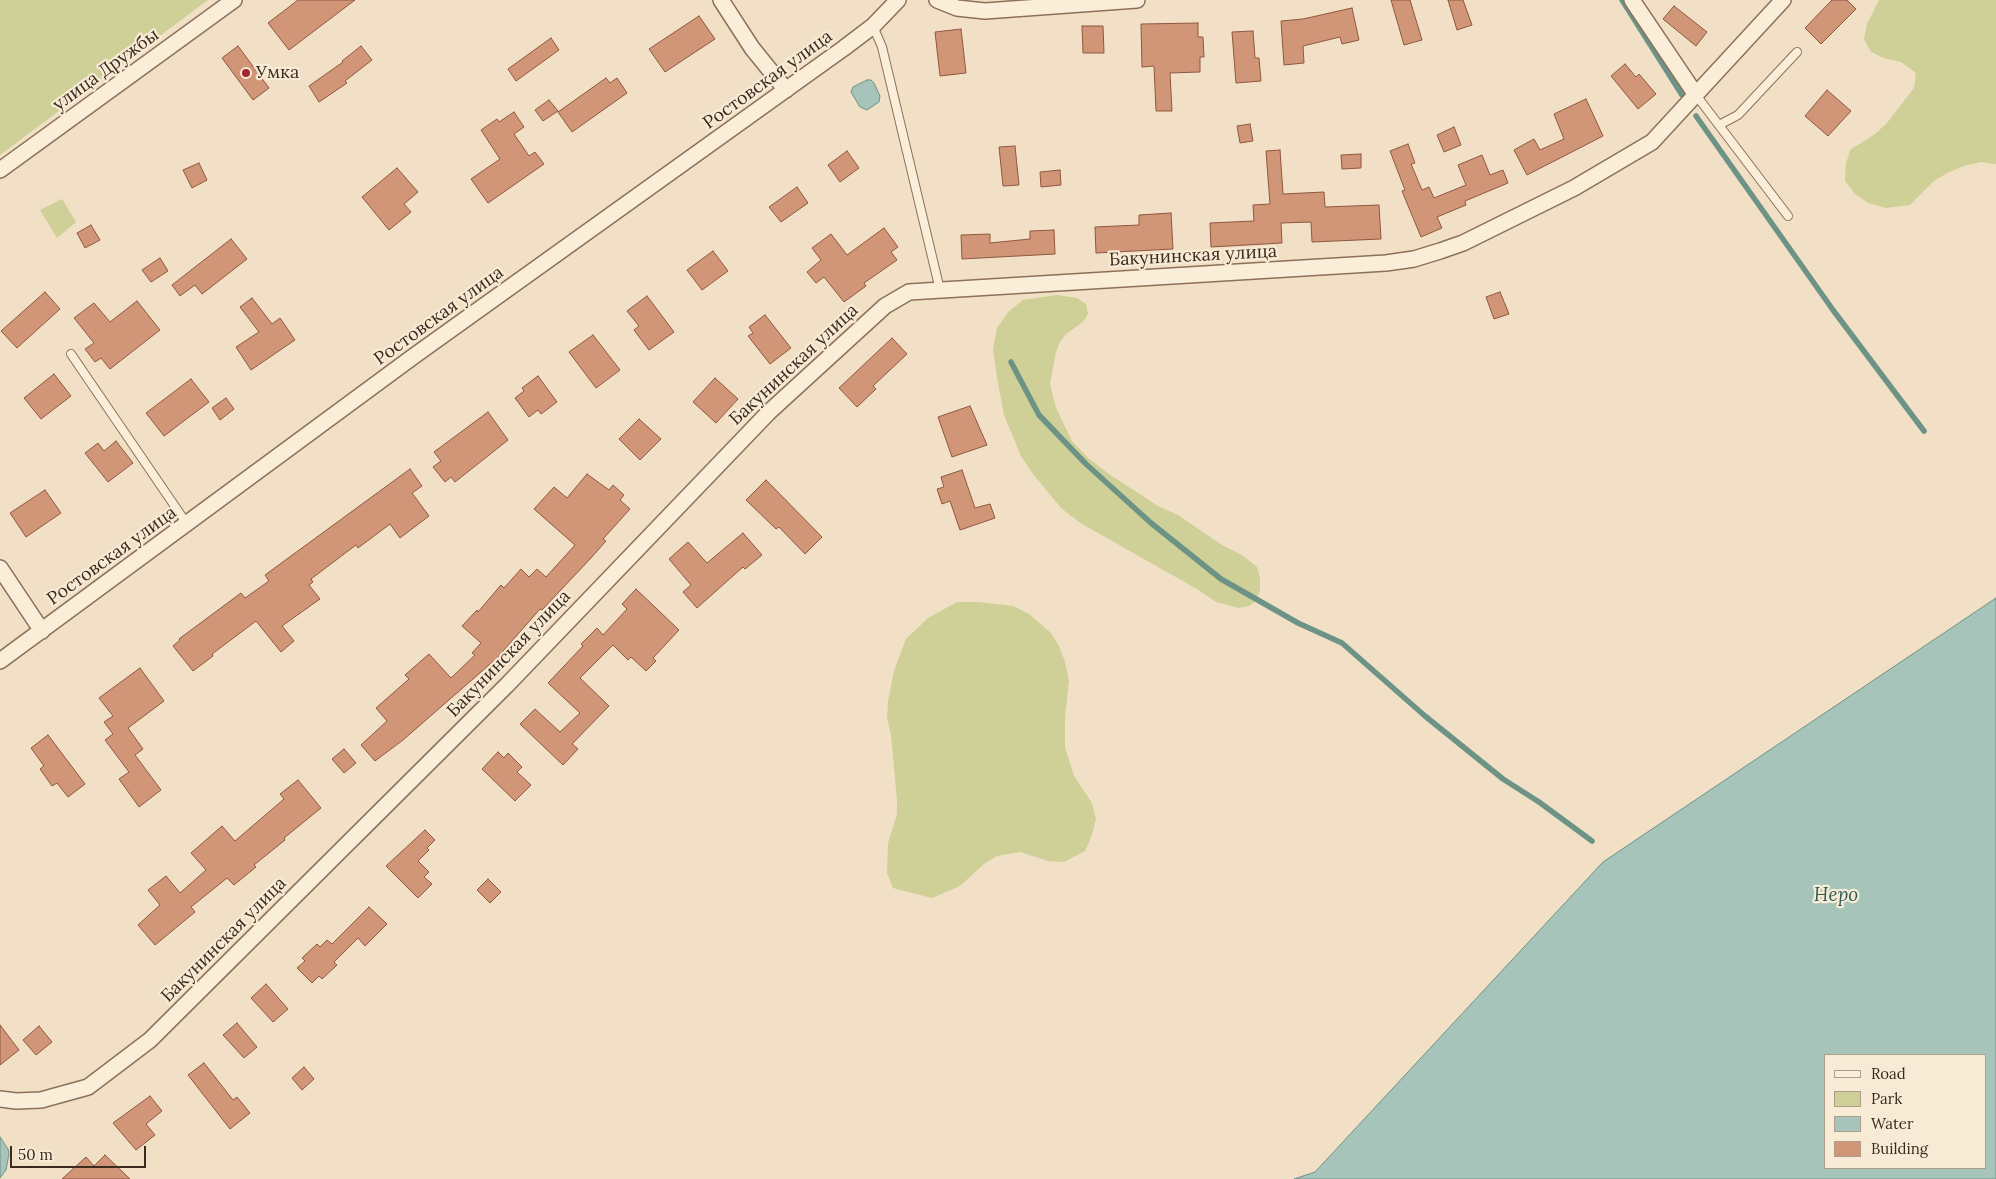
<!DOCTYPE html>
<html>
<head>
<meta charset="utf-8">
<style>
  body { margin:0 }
  #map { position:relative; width:1996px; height:1179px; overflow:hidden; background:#f1e0c5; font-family:Lora,serif }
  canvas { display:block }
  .legend { position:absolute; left:1824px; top:1054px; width:162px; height:115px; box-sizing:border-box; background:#f8ebd5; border:1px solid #ad9e8c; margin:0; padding:6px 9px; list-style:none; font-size:15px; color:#3c2a1e }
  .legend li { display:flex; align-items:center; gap:10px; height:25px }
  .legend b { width:25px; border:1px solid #ad9e8c }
  .scale { position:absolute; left:10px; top:1146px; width:136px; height:22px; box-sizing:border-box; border:2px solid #3c2a1e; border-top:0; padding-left:6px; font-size:15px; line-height:18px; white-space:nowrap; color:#3c2a1e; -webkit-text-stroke:4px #f8ebd5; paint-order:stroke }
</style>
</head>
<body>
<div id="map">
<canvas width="1996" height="1179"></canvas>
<ul class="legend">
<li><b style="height:6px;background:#fbeed9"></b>Road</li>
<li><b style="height:14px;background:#ced097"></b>Park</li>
<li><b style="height:14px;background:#a6c4b9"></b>Water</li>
<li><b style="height:14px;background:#d19678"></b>Building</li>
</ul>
<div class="scale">50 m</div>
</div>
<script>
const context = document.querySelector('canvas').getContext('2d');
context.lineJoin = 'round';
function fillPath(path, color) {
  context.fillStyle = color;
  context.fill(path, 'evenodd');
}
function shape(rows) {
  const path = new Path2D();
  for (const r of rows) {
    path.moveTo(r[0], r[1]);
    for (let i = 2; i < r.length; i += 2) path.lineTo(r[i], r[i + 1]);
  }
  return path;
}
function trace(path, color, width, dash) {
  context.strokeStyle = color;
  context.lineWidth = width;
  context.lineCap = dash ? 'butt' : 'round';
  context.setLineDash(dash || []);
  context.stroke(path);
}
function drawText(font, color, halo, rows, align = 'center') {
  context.font = font + ' Lora,serif';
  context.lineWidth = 4.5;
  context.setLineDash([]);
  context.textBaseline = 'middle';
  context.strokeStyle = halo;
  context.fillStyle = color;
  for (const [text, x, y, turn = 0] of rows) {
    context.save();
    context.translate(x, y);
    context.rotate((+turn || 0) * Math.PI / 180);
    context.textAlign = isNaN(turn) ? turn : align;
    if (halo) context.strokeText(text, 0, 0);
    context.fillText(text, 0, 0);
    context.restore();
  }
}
fillPath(shape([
  [0,0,208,0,0,155],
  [1879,0,1996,0,1996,164,1981,162,1964,166,1947,173,1934,181,1910,205,1886,208,1868,203,1855,194,1845,181,1846,164,1850,150,1875,134,1887,123,1914,88,1916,73,1901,62,1884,58,1871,52,1864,39,1867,24],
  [62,199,76,222,57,238,40,210],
  [1057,295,1077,298,1086,304,1088,314,1083,322,1066,334,1060,342,1056,352,1050,384,1056,408,1072,441,1088,458,1109,474,1158,506,1178,515,1222,545,1242,555,1257,567,1260,578,1260,590,1257,600,1249,606,1239,608,1216,602,1197,589,1082,524,1062,509,1033,474,1021,456,1004,415,998,383,993,349,997,328,1008,312,1023,300],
  [957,602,978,602,1013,606,1029,614,1051,633,1059,646,1065,662,1069,681,1065,717,1065,747,1074,776,1092,803,1096,819,1092,835,1085,851,1064,862,1048,861,1020,852,997,856,984,864,960,886,932,898,893,888,887,873,888,843,897,814,897,801,891,735,887,718,888,701,894,671,906,639,928,618]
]), '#ced097');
const water = shape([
  [867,80,871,80,874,83,880,96,879,102,867,110,860,107,851,92,853,87,867,80],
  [1996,598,1996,1179,1294,1179,1315,1172,1603,862,1996,598],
  [1825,1055,1985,1055,1985,1168,1825,1168,1825,1055],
  [0,1137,8,1149,9,1154,6,1170,0,1178,0,1137]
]);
fillPath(water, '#a6c4b9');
trace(water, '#6c9386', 1);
trace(shape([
  [1622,0,1682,95],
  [1696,116,1833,310,1924,431],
  [1011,362,1039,415,1086,464,1151,523,1221,579,1298,623,1342,643,1425,716,1503,779,1539,802,1592,841]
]), '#6c9386', 5.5);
const building = shape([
  [298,0,355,0,289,50,268,23,298,0],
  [1391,0,1410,0,1422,40,1404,45,1391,0],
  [1448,0,1463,0,1472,25,1457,30,1448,0],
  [1832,0,1847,0,1856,9,1821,44,1805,28,1832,0],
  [1674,6,1707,32,1696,46,1663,19,1674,6],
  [1352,8,1359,40,1342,44,1340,37,1303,46,1304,63,1284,65,1281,21,1303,19,1352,8],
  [699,16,715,39,665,72,649,49,699,16],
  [1198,23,1198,37,1203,37,1204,57,1200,57,1200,72,1170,73,1172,111,1156,111,1154,66,1142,67,1141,24,1198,23],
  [1082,26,1103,26,1104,53,1083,53,1082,26],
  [961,29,966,73,940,76,935,32,961,29],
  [1253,31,1255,58,1259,58,1261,81,1236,83,1232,32,1253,31],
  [551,38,559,50,516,81,508,69,551,38],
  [238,46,269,88,253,100,222,58,238,46],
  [361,46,372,60,345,81,347,83,319,102,309,86,343,62,342,61,361,46],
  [1625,64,1636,77,1639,74,1656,94,1638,109,1611,76,1625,64],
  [606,78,610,83,617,78,627,93,572,132,558,112,606,78],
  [1827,90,1851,111,1828,136,1805,116,1827,90],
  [1586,99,1603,136,1527,175,1514,150,1534,139,1540,150,1564,139,1554,114,1586,99],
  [549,100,558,111,543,121,535,110,549,100],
  [514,112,524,127,514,134,529,156,535,152,544,164,488,203,471,179,500,159,481,130,497,119,499,122,514,112],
  [1250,124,1253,141,1240,143,1237,126,1250,124],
  [1454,127,1461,145,1444,152,1437,135,1454,127],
  [1408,144,1415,163,1411,164,1422,190,1429,187,1434,198,1466,185,1458,165,1482,155,1490,175,1503,170,1508,183,1465,201,1466,205,1437,217,1442,228,1421,237,1402,191,1405,190,1390,151,1408,144],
  [1015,146,1019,185,1003,186,999,147,1015,146],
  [1280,150,1283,194,1324,192,1325,207,1379,205,1381,239,1312,242,1311,222,1281,223,1282,243,1211,247,1210,223,1254,221,1253,205,1270,204,1266,151,1280,150],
  [847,151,859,168,840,182,828,165,847,151],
  [1361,154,1361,168,1342,169,1341,155,1361,154],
  [199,163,207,180,192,188,183,170,199,163],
  [397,168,418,192,404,204,411,212,389,230,362,197,397,168],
  [1060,170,1061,185,1041,187,1040,172,1060,170],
  [797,187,808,203,781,222,769,207,797,187],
  [1171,213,1173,249,1096,253,1095,227,1139,225,1139,215,1171,213],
  [91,225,100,240,85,248,77,233,91,225],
  [884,228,898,247,891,252,897,260,864,283,866,286,844,302,824,277,816,283,807,272,821,260,812,248,831,234,847,255,884,228],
  [1054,230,1055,254,962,259,961,235,990,234,990,243,1030,239,1030,231,1054,230],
  [231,239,247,259,202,294,195,285,180,296,172,285,231,239],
  [713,251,728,271,702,290,687,270,713,251],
  [160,258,168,271,151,282,142,270,160,258],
  [45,292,60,309,17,348,1,331,45,292],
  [1500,292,1509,314,1494,319,1486,297,1500,292],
  [647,296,674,332,649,350,634,330,639,326,627,311,647,296],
  [252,298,272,324,280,318,295,340,251,370,236,347,259,332,240,307,252,298],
  [137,301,160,330,110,369,101,358,95,362,85,349,94,343,74,318,94,303,110,322,137,301],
  [765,315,791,348,770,364,748,336,753,333,749,327,765,315],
  [593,335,620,370,596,388,569,352,593,335],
  [892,338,907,354,873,386,876,389,857,407,839,388,892,338],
  [54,374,71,396,41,419,24,398,54,374],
  [538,376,557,402,541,414,538,410,529,417,515,398,524,391,522,388,538,376],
  [715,378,738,399,716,423,693,402,715,378],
  [191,379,209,402,164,436,146,413,191,379],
  [226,398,234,409,220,420,212,408,226,398],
  [970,406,987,445,952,457,938,417,970,406],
  [488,412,508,440,455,482,451,477,445,482,433,467,441,461,434,452,488,412],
  [639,419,661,439,640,460,619,439,639,419],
  [116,441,133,463,108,482,85,453,98,443,104,451,116,441],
  [410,469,422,486,412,493,429,516,400,538,390,524,358,548,356,545,311,579,313,582,309,585,320,599,282,626,294,641,281,652,256,621,212,654,213,656,193,671,173,646,180,640,179,639,241,593,245,598,269,581,265,575,410,469],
  [962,470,975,508,990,504,995,518,960,530,950,501,942,504,937,489,944,487,941,477,962,470],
  [587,474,609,490,613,485,624,495,620,500,630,509,603,539,606,541,590,559,542,610,540,609,497,658,403,740,375,761,361,745,387,721,376,708,409,679,405,675,429,654,451,678,475,655,472,653,481,643,462,626,477,610,478,612,501,585,504,588,521,569,529,577,537,569,546,577,575,545,534,509,554,487,567,498,587,474],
  [766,480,822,537,805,554,779,527,776,529,746,500,766,480],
  [45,490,61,513,26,537,10,513,45,490],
  [743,533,762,555,745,569,743,567,697,608,683,592,691,585,669,559,688,542,707,563,743,533],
  [636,589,679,630,653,658,656,661,646,671,631,657,628,660,613,645,580,678,609,706,572,744,578,749,563,765,520,724,535,709,560,732,580,713,548,683,583,646,581,644,597,628,603,635,627,609,622,604,636,589],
  [140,668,164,701,128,728,143,749,135,755,161,790,139,807,119,779,129,772,105,740,113,734,104,722,113,716,99,698,140,668],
  [48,735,85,784,68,797,57,783,52,786,40,769,44,766,31,748,48,735],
  [344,749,356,763,344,773,332,759,344,749],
  [498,752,504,758,508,753,522,767,517,772,531,785,515,801,482,769,498,752],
  [298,780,321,808,284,838,285,840,254,865,256,867,234,885,227,878,191,907,195,912,155,945,138,925,160,905,148,890,166,876,180,893,206,870,191,853,222,826,235,841,284,799,280,794,298,780],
  [425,830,435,840,427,848,429,850,418,861,429,872,424,877,432,884,418,898,386,866,425,830],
  [488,879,501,892,490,903,477,890,488,879],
  [369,907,387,924,365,946,358,938,334,962,337,965,322,979,319,976,312,983,297,968,305,961,302,958,317,944,320,947,327,940,332,944,369,907],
  [266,984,288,1009,273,1022,251,998,266,984],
  [237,1023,257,1047,244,1058,223,1035,237,1023],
  [0,1025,19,1050,0,1065,0,1025],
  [39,1026,52,1042,36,1055,23,1040,39,1026],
  [204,1063,233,1100,237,1097,250,1113,230,1129,188,1075,204,1063],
  [304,1067,314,1079,302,1090,292,1078,304,1067],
  [150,1096,162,1111,146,1124,155,1135,136,1150,113,1123,150,1096],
  [105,1155,130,1179,62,1179,86,1157,94,1166,105,1155]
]);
fillPath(building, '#d19678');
trace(building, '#8e573e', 1);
const service = shape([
  [873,26,882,47,940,290],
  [1696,95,1788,216],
  [1719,125,1738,115,1797,52],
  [71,354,187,524]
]);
const minor = shape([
  [721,0,752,48,786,90],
  [937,0,957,8,985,11,1137,0],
  [1632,0,1696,95],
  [0,170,234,0],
  [0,568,42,631],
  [0,661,414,356,844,48,873,26,898,0],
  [0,1099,16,1101,41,1100,88,1087,150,1040,507,685,769,412,885,306,909,292,1386,263,1414,259,1440,251,1463,243,1574,188,1652,142,1783,0]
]);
trace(service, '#8d7059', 10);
trace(minor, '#8d7059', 18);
trace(service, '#fbeed9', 8);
trace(minor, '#fbeed9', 15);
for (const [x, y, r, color] of [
  [246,73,5,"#a02631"]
]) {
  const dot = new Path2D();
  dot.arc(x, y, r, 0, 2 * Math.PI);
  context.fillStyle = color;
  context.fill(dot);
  trace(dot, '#f8ebd5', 2);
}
drawText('18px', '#3c2a1e', '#f8ebd5', [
  ["улица Дружбы",106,70,-36],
  ["Ростовская улица",768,80,-36],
  ["Бакунинская улица",1193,256,-3],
  ["Ростовская улица",439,316,-36],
  ["Бакунинская улица",794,365,-43],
  ["Ростовская улица",112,556,-36],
  ["Бакунинская улица",509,654,-46],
  ["Бакунинская улица",224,940,-45]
]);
drawText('18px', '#3c2a1e', '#f8ebd5', [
  ["Умка",256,73]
], 'left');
drawText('italic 19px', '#2d5d56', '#f8ebd5', [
  ["Неро",1836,896]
]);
</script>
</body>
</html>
